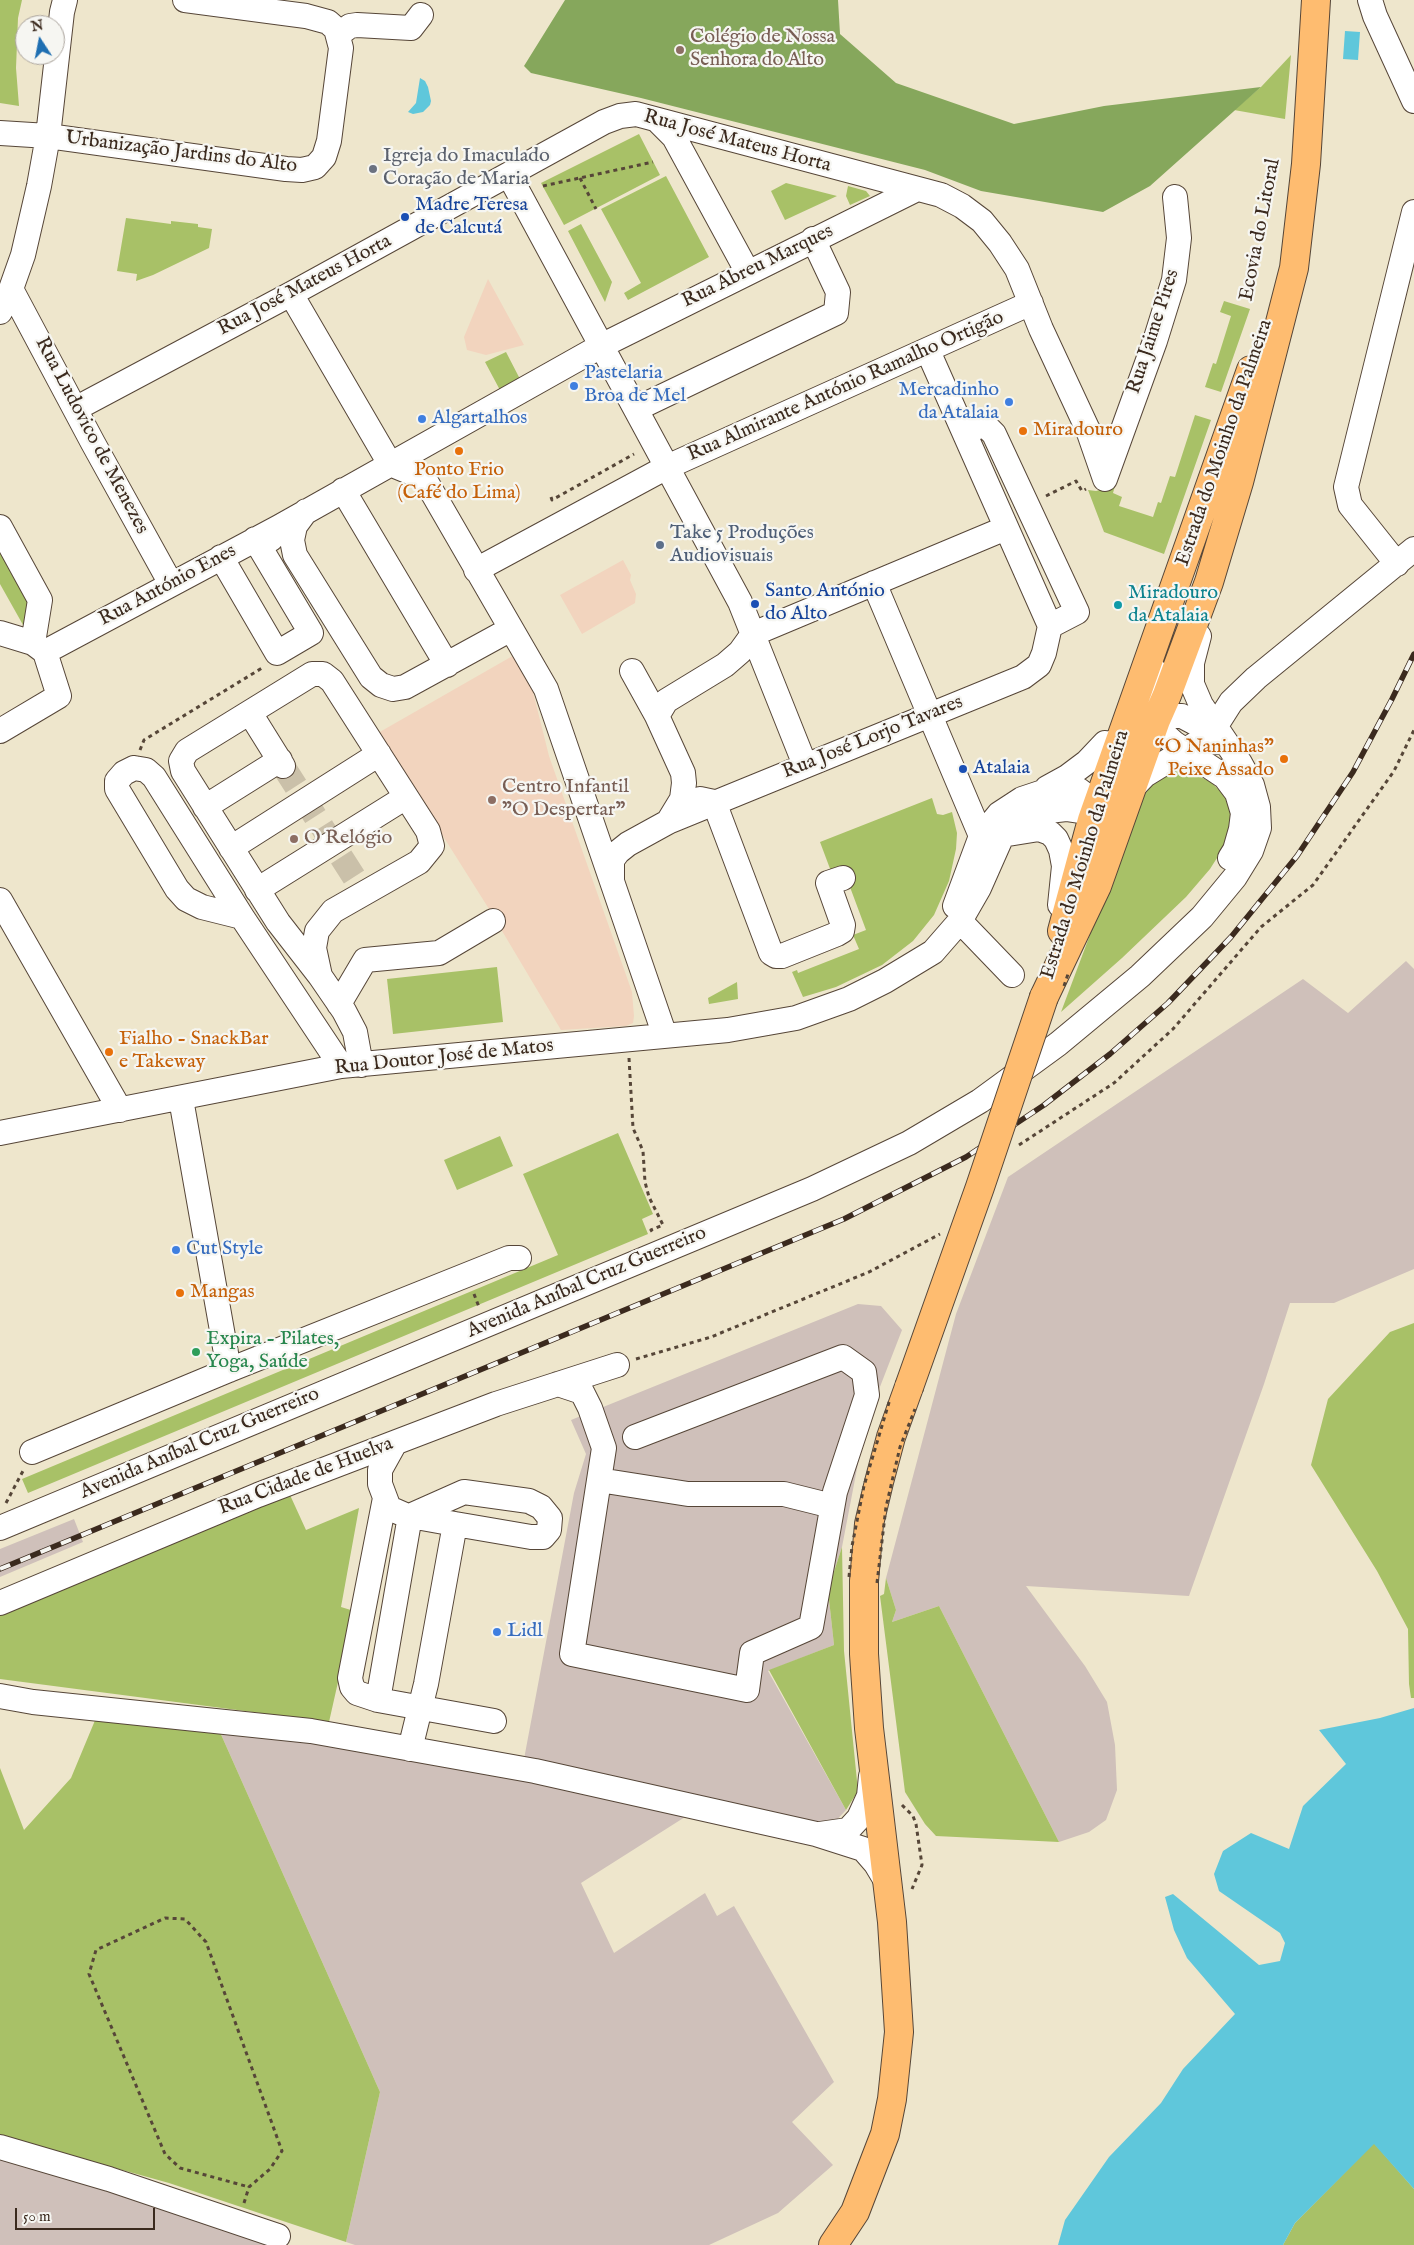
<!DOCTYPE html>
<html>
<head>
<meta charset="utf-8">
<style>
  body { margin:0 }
  #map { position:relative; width:1414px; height:2245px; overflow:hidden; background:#eee6cc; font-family:"IM FELL English",serif }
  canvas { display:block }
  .north { position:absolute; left:15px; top:15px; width:50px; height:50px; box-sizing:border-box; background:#f6f6f2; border:1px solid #aba49d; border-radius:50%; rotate:349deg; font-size:14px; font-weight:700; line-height:20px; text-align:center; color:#3b2a1e }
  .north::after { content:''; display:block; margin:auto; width:18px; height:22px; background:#1f6fb2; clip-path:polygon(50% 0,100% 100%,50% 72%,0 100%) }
  .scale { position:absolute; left:15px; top:2208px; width:140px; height:22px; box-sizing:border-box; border:2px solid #3b2a1e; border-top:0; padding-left:6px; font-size:15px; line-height:18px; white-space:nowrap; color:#3b2a1e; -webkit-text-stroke:4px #f6f6f2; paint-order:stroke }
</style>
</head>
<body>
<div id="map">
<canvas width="1414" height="2245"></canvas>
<div class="north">N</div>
<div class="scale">50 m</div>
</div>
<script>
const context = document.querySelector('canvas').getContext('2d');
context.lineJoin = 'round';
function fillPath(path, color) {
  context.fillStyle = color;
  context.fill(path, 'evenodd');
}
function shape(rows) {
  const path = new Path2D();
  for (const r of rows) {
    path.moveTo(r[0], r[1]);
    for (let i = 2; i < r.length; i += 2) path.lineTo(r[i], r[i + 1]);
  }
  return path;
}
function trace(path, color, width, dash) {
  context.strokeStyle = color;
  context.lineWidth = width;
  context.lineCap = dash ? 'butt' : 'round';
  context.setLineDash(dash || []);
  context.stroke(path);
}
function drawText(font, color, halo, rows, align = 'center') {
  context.font = font + ' "IM FELL English",serif';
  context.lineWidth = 4.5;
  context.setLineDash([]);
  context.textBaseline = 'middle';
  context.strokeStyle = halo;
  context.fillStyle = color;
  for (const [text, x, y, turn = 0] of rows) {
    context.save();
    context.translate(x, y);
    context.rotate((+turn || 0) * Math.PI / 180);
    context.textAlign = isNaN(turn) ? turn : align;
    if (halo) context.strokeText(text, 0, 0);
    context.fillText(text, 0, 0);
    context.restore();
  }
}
fillPath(shape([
  [488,279,524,345,486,355,467,350,464,337],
  [623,560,631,575,630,580,636,594,635,603,582,634,560,595],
  [516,654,531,684,549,756,632,992,634,1016,633,1023,626,1026,561,1030,489,909,378,733]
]), '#f2d4be');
fillPath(shape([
  [1406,961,1414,969,1414,1269,1334,1303,1290,1303,1264,1384,1189,1596,1026,1586,1085,1666,1107,1702,1115,1745,1117,1790,1106,1820,1089,1832,1059,1842,939,1606,892,1622,896,1610,886,1578,956,1314,1008,1177,1303,979,1348,1013],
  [858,1304,881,1306,902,1330,878,1392,860,1453,842,1547,828,1590,834,1645,768,1671,846,1810,832,1825,524,1759,574,1493,586,1454,571,1420],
  [74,1519,83,1542,0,1577,0,1549],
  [219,1730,409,1755,671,1808,685,1817,581,1883,614,1953,705,1893,717,1916,734,1906,834,2082,792,2122,833,2165,778,2213,709,2245,355,2245,346,2242,380,2092],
  [0,2153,269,2245,0,2245]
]), '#cfc0ba');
fillPath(shape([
  [0,0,22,0,18,18,16,68,19,106,0,103],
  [1291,55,1285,119,1234,110,1261,87],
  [639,134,660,175,564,225,541,183],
  [666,176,709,257,628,300,624,293,641,283,601,209],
  [786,183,837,196,785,220,771,191],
  [848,186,866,191,870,196,850,205,846,196],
  [126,218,171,224,171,221,198,224,198,227,212,229,209,248,153,275,136,281,137,274,117,271],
  [581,224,612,282,605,302,568,231],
  [1224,301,1250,309,1221,392,1205,387,1213,363,1216,364,1231,316,1220,312],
  [506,352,521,381,501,392,485,362],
  [1195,415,1211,420,1164,554,1104,532,1088,490,1096,491,1115,486,1113,493,1122,497,1119,506,1153,517,1158,502,1161,503,1170,476,1175,477],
  [0,542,33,603,27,632,0,584],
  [1177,766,1211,782,1227,798,1232,821,1224,847,1210,869,1186,897,1122,958,1061,1012,1141,799,1155,781],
  [932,798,937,814,943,815,952,812,957,833,956,849,949,881,934,915,913,941,882,965,836,987,803,997,792,972,797,970,798,973,859,949,853,935,866,930,844,871,832,874,820,842],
  [497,967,503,1022,393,1034,387,979],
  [737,982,738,999,709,1004,708,998],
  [618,1133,653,1214,642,1219,648,1234,28,1493,22,1479,558,1255,523,1174],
  [500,1136,513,1166,457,1190,444,1160],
  [1414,1323,1414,1698,1411,1698,1409,1684,1408,1629,1377,1571,1311,1465,1328,1399,1390,1332],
  [290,1495,306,1530,359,1508,341,1607,354,1611,329,1722,0,1679,0,1613],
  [842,1547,844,1651,858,1791,846,1810,769,1670,834,1645,828,1590],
  [886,1578,896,1610,892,1622,939,1606,1059,1842,936,1836,925,1824,905,1792,880,1596,884,1594],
  [96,1718,219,1730,380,2092,346,2242,169,2183,0,2136,0,1768,24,1830,71,1778],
  [1374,2143,1414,2189,1414,2245,1283,2245,1295,2223]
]), '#a8c167');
fillPath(shape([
  [565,0,838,0,840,34,896,83,1014,124,1104,106,1261,87,1150,186,1103,212,981,191,925,170,641,98,531,73,524,66]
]), '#86a75c');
fillPath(shape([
  [1345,31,1360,32,1358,60,1343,59],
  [420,78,425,81,428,87,431,101,430,105,423,112,413,114,408,112,416,103],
  [1414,1708,1414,2189,1374,2144,1295,2223,1283,2245,1058,2245,1065,2220,1109,2157,1161,2103,1183,2069,1235,2014,1187,1958,1174,1930,1165,1897,1173,1894,1259,1965,1280,1961,1285,1943,1280,1933,1219,1891,1214,1874,1223,1851,1251,1833,1289,1849,1303,1806,1346,1764,1319,1730,1380,1718]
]), '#5fc7db');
trace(shape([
  [283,766,354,877]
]), '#cac0a9', 24, [24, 12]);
const minor = shape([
  [1370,0,1375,16,1414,101],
  [339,34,350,26,357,25,411,28,421,15],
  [657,120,674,137,747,271],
  [0,133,48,136,286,169,302,170,315,167,324,157,329,141,341,48,336,29,328,22,306,16,185,0],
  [509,175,740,602,805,765],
  [11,289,93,443,171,584],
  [291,294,390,464,424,478,546,689,665,1036],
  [0,312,11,289,23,255,39,186,48,136,62,12,65,0],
  [75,409,291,294,604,122,620,116,636,114,941,195,962,206,982,221,1000,243,1017,269,1041,329,1088,430,1093,436,1103,440,1120,437],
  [636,409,836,313,838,292,813,239],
  [1088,430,1105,479,1155,341,1174,280,1179,238,1175,197],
  [964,432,981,426,987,427,994,434,1077,612,1050,626],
  [343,490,447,665],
  [306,511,295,526,292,540,295,555,371,677,381,685,393,689,405,687,511,629],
  [0,527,40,600,33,643],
  [221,557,277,653,311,633,255,539,271,539],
  [1397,564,1350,505,1346,487,1414,212],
  [476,570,667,467,1031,303],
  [874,583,981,836,988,845],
  [0,633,33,643,45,652],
  [45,652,279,527,601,346,915,190],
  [632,671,657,716],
  [1155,671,1148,702,1149,711,1162,732,1174,743,1225,777,1237,793,1243,813,1241,829,1235,850,1230,858],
  [250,713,283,766],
  [0,731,59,696,45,652],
  [1095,754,1144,723,1167,716,1182,716,1197,724,1217,742],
  [134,768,146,770,154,777,242,917,202,907,186,899,177,889,117,789,117,781,124,773,134,768],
  [1047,788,1067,777,1087,762,1105,743],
  [700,799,714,802,771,953,776,956,782,956,837,934,842,931,843,925,828,883,843,878],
  [205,807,280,760],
  [668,822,682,799,684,783,683,773,657,716,666,701,725,665,740,652,753,634,1006,528],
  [1008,834,1039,829,1050,833,1056,839,1061,850,1064,866,1060,905],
  [231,848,379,754],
  [612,880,612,860,618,852,628,844,668,822,1023,677,1039,665,1044,653,1050,626,928,351],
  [257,890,406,797],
  [0,900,120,1110],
  [955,906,981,836,999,814,1022,799,1052,789,1069,788,1079,790,1092,800,1101,824],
  [242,917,341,1066],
  [960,921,1012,975],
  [320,976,278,922,183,771,181,761,187,751,312,674,323,674,332,681,428,831,432,846,419,862,333,911,317,931,314,948,320,976,344,1011,355,1032,361,1065],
  [339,1004,365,960,439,953,493,921],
  [181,1099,229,1370],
  [0,1133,341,1066,728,1030,796,1018,849,999,885,981,933,952,960,921,979,888,1002,836,1012,825,1027,815,1040,812,1066,809,1086,812,1104,808,1120,801,1145,775,1210,735,1231,702,1256,678,1414,549],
  [558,1384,582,1392,590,1408,604,1448,572,1654,747,1690,752,1653,811,1627,835,1492,867,1395,864,1372,843,1357,635,1437],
  [395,1443,380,1470,380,1484,389,1508,405,1515,455,1524,426,1684,410,1749],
  [32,1452,229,1370,509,1258,519,1258],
  [599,1480,688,1494,784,1494,832,1506],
  [385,1498,350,1678,352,1687,357,1693,378,1700,494,1721],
  [0,1528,812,1189,909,1143,980,1101,1058,1044,1140,976,1202,917,1235,877,1251,851,1259,828,1258,807,1252,785,1240,763,1201,705,1192,684,1192,663,1199,636],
  [0,1603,258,1495,496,1404,617,1365],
  [0,1696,33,1702,311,1731,535,1771,816,1834,863,1849,876,1864,888,1884],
  [378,1700,410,1516,464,1492,529,1501,541,1507,550,1518,549,1530,543,1537,531,1537,455,1524],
  [820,1834,848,1830,859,1818,869,1796,871,1776],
  [0,2147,109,2179,278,2236]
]);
const major = shape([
  [1062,931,1092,820,1251,370],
  [1044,997,1097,886,1156,720,1167,695,1209,582,1239,482,1294,268,1306,164,1316,0],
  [833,2245,855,2212,885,2134,892,2099,899,2032,892,1922,869,1728,864,1654,864,1581,869,1524,879,1482,891,1437,909,1387]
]);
trace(minor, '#564638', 26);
trace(major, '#564638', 30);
trace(shape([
  [580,178,596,209],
  [543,186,653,162],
  [1046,496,1076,481,1082,491,1086,489],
  [551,497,552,500,634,454],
  [140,750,144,740,262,668],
  [629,1058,633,1128,643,1151,645,1182,649,1197,663,1225,651,1230,653,1233],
  [1019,1145,1114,1083,1173,1029,1261,927,1313,885,1394,771,1414,730],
  [474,1294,479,1307],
  [636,1359,711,1337,869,1272,940,1234],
  [6,1503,24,1469],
  [902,1805,913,1816,916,1824,922,1865,912,1889],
  [244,2203,249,2187,270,2169,282,2151,206,1942,185,1919,165,1918,96,1950,89,1974,165,2154,180,2168,249,2187]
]), '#564638', 3, [4, 4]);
trace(minor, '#fff', 24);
trace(major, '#febc70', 28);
const rail = shape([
  [0,1569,844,1219,966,1157,1044,1105,1110,1054,1168,1003,1231,937,1297,856,1353,772,1392,699,1414,654]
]);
trace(rail, '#3b2a1e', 5.5);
trace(rail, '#f6f6f2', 4, [11]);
const majorBridge = shape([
  [909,1387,980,1187,1044,997]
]);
trace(majorBridge, '#564638', 30, []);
trace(shape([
  [1064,986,1068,974],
  [849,1577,852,1546,864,1486,890,1399],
  [877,1583,886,1507,900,1447,915,1409]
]), '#564638', 3, [4, 4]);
trace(majorBridge, '#febc70', 28);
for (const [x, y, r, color] of [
  [680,50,5,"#8d6e63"],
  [373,169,5,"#6b7280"],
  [405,217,5,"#1a4fb4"],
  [574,386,5,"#3f7fe0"],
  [1009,402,5,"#3f7fe0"],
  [422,419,5,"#3f7fe0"],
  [1023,431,5,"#e8710a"],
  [459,451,5,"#e8710a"],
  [660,545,5,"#5c6f8a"],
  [755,604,5,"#1a4fb4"],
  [1118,605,5,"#0f9aa8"],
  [1284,759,5,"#e8710a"],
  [963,769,5,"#1a4fb4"],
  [492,800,5,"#8d6e63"],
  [294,839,5,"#8d6e63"],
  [109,1052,5,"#e8710a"],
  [176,1250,5,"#3f7fe0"],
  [180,1293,5,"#e8710a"],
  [196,1352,5,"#2e9e5b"],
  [497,1632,5,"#3f7fe0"]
]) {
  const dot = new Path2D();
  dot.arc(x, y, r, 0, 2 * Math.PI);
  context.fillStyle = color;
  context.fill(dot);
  trace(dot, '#f6f6f2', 2);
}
drawText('20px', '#785e54', '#f6f6f2', [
  ["Colégio de Nossa",690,38],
  ["Senhora do Alto",690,61],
  ["Centro Infantil",502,788],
  ["\"O Despertar\"",502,811],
  ["O Relógio",304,839]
], 'left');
drawText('20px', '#3b2a1e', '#f6f6f2', [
  ["Rua José Mateus Horta",737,142,15],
  ["Urbanização Jardins do Alto",181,153,7],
  ["Ecovia do Litoral",1261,230,-79],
  ["Rua Abreu Marques",758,267,-26],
  ["Rua José Mateus Horta",305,286,-28],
  ["Rua Jaime Pires",1154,332,-72],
  ["Rua Almirante António Ramalho Ortigão",846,387,-24],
  ["Rua Ludovico de Menezes",91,436,62],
  ["Estrada do Moinho da Palmeira",1225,443,-71],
  ["Rua António Enes",168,586,-28],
  ["Rua José Lorjo Tavares",873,738,-22],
  ["Estrada do Moinho da Palmeira",1086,855,-73],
  ["Rua Doutor José de Matos",444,1058,-6],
  ["Avenida Aníbal Cruz Guerreiro",587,1283,-23],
  ["Avenida Aníbal Cruz Guerreiro",200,1444,-23],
  ["Rua Cidade de Huelva",306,1477,-21]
]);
drawText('20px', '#5b616d', '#f6f6f2', [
  ["Igreja do Imaculado",383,157],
  ["Coração de Maria",383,180]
], 'left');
drawText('20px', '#164399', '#f6f6f2', [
  ["Madre Teresa",415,206],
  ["de Calcutá",415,229],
  ["Santo António",765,592],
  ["do Alto",765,615],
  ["Atalaia",973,769]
], 'left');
drawText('20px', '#366cbe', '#f6f6f2', [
  ["Pastelaria",584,374],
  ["Broa de Mel",584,397],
  ["Mercadinho",999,391,"right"],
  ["da Atalaia",999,414,"right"],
  ["Algartalhos",432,419],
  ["Cut Style",186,1250],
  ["Lidl",507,1632]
], 'left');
drawText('20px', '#c56008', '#f6f6f2', [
  ["Miradouro",1033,431],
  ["Ponto Frio",459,471,"center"],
  ["(Café do Lima)",459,494,"center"],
  ["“O Naninhas”",1274,748,"right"],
  ["Peixe Assado",1274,771,"right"],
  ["Fialho - SnackBar",119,1040],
  ["e Takeway",119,1063],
  ["Mangas",190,1293]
], 'left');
drawText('20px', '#4e5e75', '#f6f6f2', [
  ["Take 5 Produções",670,534],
  ["Audiovisuais",670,557]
], 'left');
drawText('20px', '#0d838f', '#f6f6f2', [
  ["Miradouro",1128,594],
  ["da Atalaia",1128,617]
], 'left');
drawText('20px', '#27864d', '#f6f6f2', [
  ["Expira - Pilates,",206,1340],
  ["Yoga, Saúde",206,1363]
], 'left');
</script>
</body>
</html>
